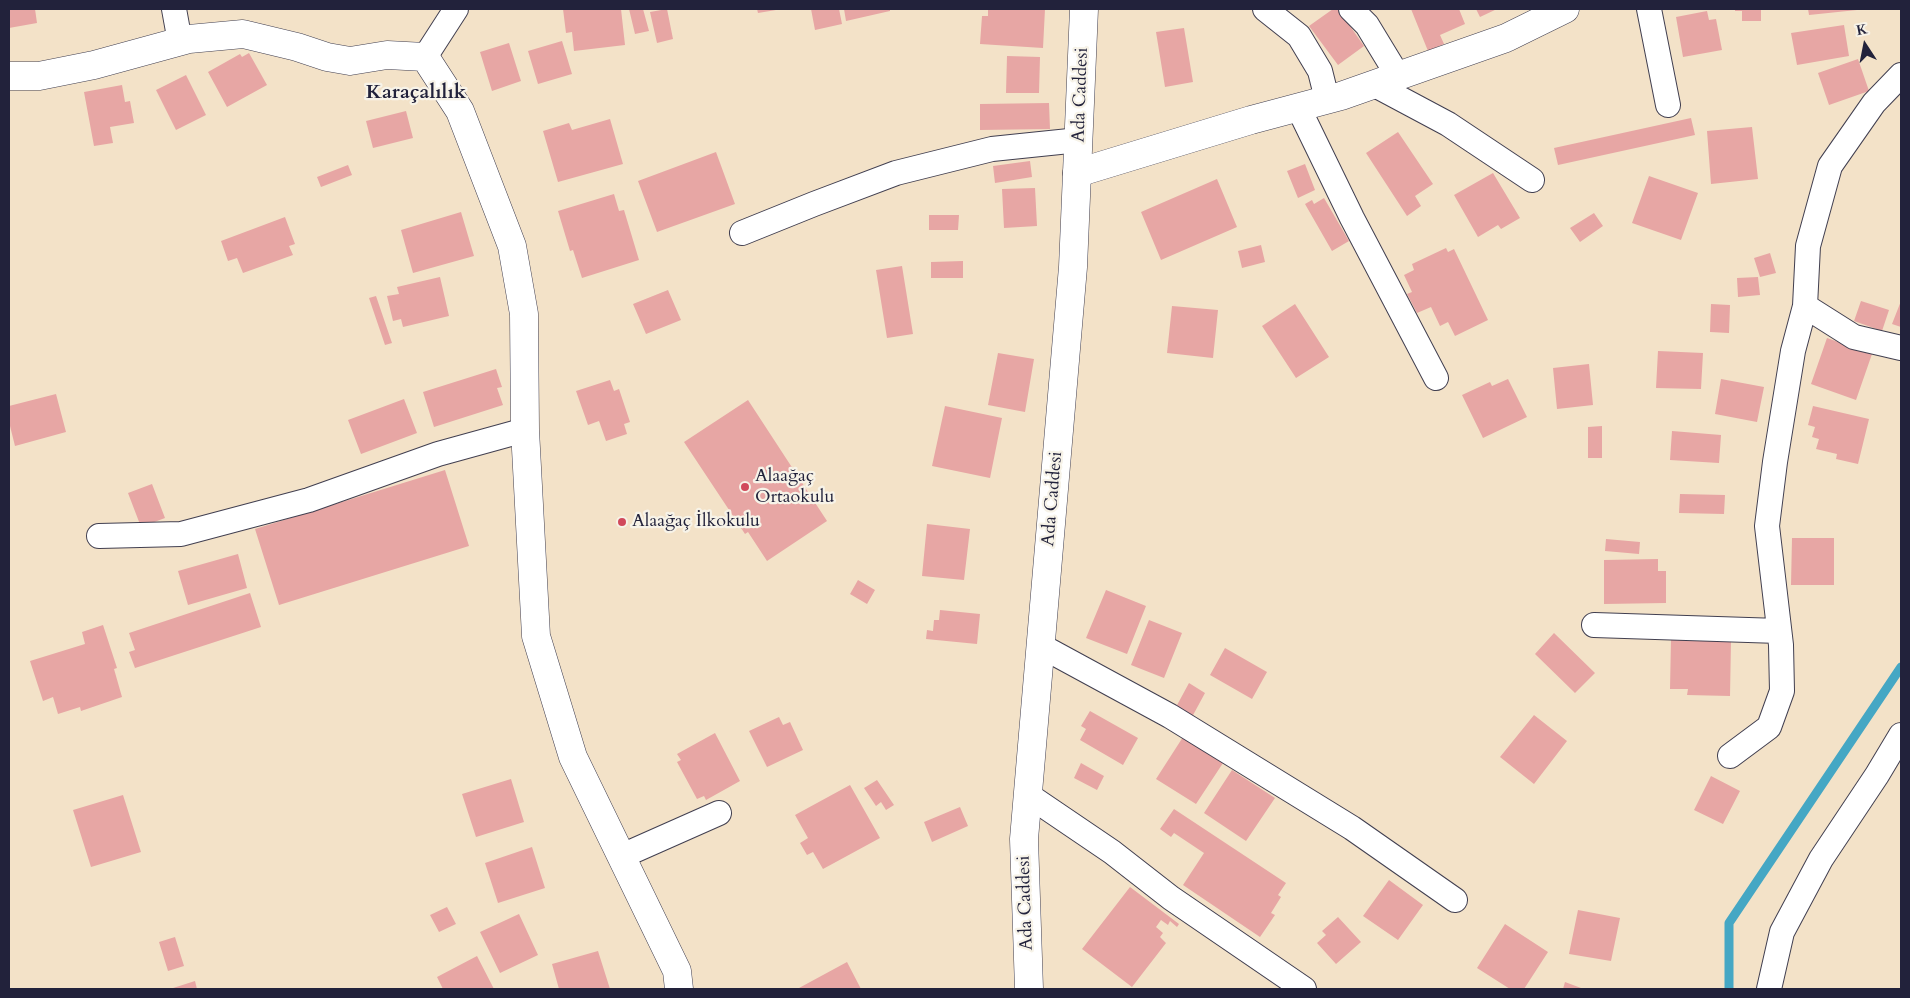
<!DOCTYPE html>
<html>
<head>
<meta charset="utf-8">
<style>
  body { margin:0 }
  #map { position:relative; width:1910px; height:998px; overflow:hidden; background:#f3e2c8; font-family:Cardo,serif }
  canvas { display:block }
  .frame { position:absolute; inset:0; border:10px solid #22223b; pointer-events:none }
  .north { position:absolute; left:1840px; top:20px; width:50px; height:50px; -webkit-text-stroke:4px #f7f3e8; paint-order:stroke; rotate:349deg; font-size:14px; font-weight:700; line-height:20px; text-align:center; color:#22223b }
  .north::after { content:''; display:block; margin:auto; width:18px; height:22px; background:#22223b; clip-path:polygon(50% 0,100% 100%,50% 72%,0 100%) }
</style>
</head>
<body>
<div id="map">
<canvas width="1910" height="998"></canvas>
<div class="frame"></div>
<div class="north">K</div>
</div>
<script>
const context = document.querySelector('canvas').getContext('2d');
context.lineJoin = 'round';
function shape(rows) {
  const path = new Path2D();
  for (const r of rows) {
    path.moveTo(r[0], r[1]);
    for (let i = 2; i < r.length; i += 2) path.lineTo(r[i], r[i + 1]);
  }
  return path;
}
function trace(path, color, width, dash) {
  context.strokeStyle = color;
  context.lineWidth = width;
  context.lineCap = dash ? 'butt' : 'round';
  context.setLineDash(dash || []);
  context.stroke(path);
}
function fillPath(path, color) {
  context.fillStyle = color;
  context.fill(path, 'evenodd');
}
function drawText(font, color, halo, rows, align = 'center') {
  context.font = font + ' Cardo,serif';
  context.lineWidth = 4.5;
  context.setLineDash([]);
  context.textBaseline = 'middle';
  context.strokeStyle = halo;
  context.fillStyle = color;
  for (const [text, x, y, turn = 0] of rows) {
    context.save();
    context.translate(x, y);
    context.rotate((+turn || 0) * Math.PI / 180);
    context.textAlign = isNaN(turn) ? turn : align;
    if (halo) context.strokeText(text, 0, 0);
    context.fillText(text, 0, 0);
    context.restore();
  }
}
trace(shape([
  [1729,989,1729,923,1901,667]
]), '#45a7c4', 9);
fillPath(shape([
  [9,9,35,9,37,23,9,28],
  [563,9,621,9,625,45,574,51,572,32,566,33],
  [629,9,643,9,649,31,635,34],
  [667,9,673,39,657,43,650,12],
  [757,9,776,9,776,10,758,13],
  [811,9,839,9,842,24,815,30],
  [844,9,890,9,890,11,846,21],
  [988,9,1045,9,1043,48,980,44,982,16,988,16],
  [1333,9,1338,9,1364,46,1338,65,1309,26],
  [1411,9,1459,9,1465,24,1440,35,1444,44,1428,51],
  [1476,9,1497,9,1480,17],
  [1735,9,1761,9,1761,21,1742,21,1742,11,1735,11],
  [1808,9,1857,9,1857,10,1809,15],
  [1707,11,1709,20,1716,19,1722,50,1683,57,1676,17],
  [1844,25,1849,56,1797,65,1791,33],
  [1184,28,1193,82,1165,87,1156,32],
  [562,41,572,74,538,84,528,51],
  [509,43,521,81,492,91,480,52],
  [249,53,267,85,227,107,208,72,240,54,242,57],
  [1007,56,1040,57,1039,93,1006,93],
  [1858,59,1869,91,1829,105,1818,73],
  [186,75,206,115,176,130,156,90],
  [122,85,125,102,130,101,134,123,110,127,113,143,94,146,84,92],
  [1049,103,1050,129,980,130,980,104],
  [406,111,413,138,373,148,366,121],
  [1691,118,1695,135,1558,165,1554,148],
  [610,119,623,164,558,182,543,131,569,123,572,130],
  [1752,127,1758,179,1711,184,1707,131],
  [1398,132,1433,184,1415,196,1421,206,1407,216,1366,153],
  [716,152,735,204,657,232,638,181],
  [1030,161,1032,177,995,183,993,166],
  [1305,164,1315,190,1298,198,1287,171],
  [348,165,352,175,321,187,317,177],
  [1493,173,1520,218,1501,229,1498,225,1478,237,1454,195],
  [1649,176,1698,193,1681,240,1632,223],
  [1217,179,1237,227,1161,260,1141,212],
  [1035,188,1037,226,1004,228,1002,189],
  [614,194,619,211,624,210,639,260,582,278,573,250,570,251,558,211],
  [1324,198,1349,241,1332,251,1305,204,1312,200,1314,204],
  [461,212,474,256,413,273,401,230],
  [1594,213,1603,226,1580,242,1570,228],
  [929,215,959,215,958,230,929,230],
  [285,217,295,244,289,246,293,255,243,273,237,258,228,261,221,241],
  [1261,245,1265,262,1242,268,1238,251],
  [1446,248,1448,252,1454,249,1488,320,1455,336,1448,322,1440,326,1431,307,1417,313,1407,294,1412,292,1404,275,1414,270,1412,264],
  [1770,253,1776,273,1760,277,1754,258],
  [963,261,963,278,931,278,931,262],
  [902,266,913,334,887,338,876,270],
  [440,277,449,316,403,327,401,319,393,321,387,296,399,294,397,287],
  [1758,277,1760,295,1738,297,1737,278],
  [668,290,681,320,646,334,633,304],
  [376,296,392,343,385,345,369,298],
  [1861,301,1889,310,1882,331,1854,321],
  [1901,301,1901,327,1892,324],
  [1295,304,1329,357,1296,378,1262,326],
  [1711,304,1730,305,1729,333,1710,332],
  [1172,306,1218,310,1213,358,1167,353],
  [1827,338,1872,354,1856,400,1811,384],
  [1658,351,1703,353,1701,389,1656,388],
  [998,353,1034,359,1025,412,988,405],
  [1589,364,1593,405,1557,409,1553,368],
  [496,369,502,387,497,388,503,405,434,427,423,392],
  [1508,379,1527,417,1483,438,1462,395,1490,382,1492,386],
  [1721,379,1764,387,1757,422,1715,414],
  [610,380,614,391,619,389,630,422,624,424,627,434,606,441,599,421,588,425,576,391],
  [56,394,66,432,15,446,9,422,9,406],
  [404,399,417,433,361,454,348,420],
  [748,400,827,521,767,561,748,532,745,534,684,442],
  [945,406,1002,418,990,478,932,466],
  [1813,406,1869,419,1858,464,1836,459,1837,454,1816,449,1819,439,1812,437,1815,427,1808,425],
  [1602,426,1602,458,1588,458,1588,427],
  [1672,431,1721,435,1719,463,1670,460],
  [445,470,469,546,279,605,255,529],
  [152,484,165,518,141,527,128,493],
  [1680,494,1725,495,1724,514,1679,513],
  [927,524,970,529,964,580,922,576],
  [1792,538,1834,538,1834,585,1791,585],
  [1606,539,1640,542,1639,554,1605,551],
  [238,554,247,588,188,605,178,571],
  [1658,559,1658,571,1666,571,1666,603,1604,604,1604,560],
  [858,580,875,590,867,604,850,594],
  [1106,590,1146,606,1127,654,1086,638],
  [250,593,261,627,135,668,129,652,135,650,129,633],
  [940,610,980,614,977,644,926,639,927,630,933,631,934,620,939,620],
  [1149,620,1182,633,1164,678,1131,665],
  [103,625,117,668,114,669,122,697,81,711,80,707,58,714,53,697,43,701,30,661,85,644,82,632],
  [1554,633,1595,673,1575,693,1535,654],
  [1671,639,1731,641,1730,696,1687,695,1688,689,1670,689],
  [1225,648,1267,672,1252,699,1210,675],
  [1189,683,1205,693,1192,717,1176,707],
  [1090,711,1138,738,1123,765,1080,740,1086,729,1081,726],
  [1534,715,1567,741,1534,784,1500,757],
  [779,717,783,725,790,722,803,750,767,767,749,731],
  [715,733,740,781,706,800,704,796,697,799,677,762,681,760,677,754],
  [1183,737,1223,763,1196,804,1156,779],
  [1081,763,1104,776,1097,790,1074,778],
  [1232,770,1275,798,1246,841,1204,813],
  [1711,776,1740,791,1723,824,1694,810],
  [511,779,524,822,476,837,462,794],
  [877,780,894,805,886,810,881,802,876,806,864,788],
  [850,785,880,838,823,869,813,852,807,855,800,843,808,838,795,815],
  [123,795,141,852,91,867,73,810],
  [960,807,968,826,932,842,924,822],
  [1174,809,1286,883,1278,895,1281,897,1271,913,1275,915,1260,937,1183,885,1204,853,1174,833,1171,837,1160,829],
  [532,847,545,888,498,903,485,863],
  [1389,880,1423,905,1398,940,1363,916],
  [1130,887,1179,924,1177,927,1170,921,1168,925,1161,920,1156,927,1163,933,1160,937,1166,943,1132,987,1082,949],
  [447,907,456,924,439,932,430,915],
  [1578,910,1620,918,1611,961,1569,954],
  [519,914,538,955,500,973,480,932],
  [1338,917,1361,942,1336,964,1317,943,1326,935,1322,931],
  [1505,924,1548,952,1524,989,1510,989,1477,968],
  [175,937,184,966,168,971,159,942],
  [598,951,610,989,559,989,552,964],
  [477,956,494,989,443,989,437,977],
  [847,962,861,989,800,989,799,988],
  [195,981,197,989,170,989],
  [1565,982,1581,988,1580,989,1563,989]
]), '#e7a6a4');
const minor = shape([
  [174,9,180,42],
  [1265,9,1299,36,1320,71,1327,99],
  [1351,9,1367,25,1398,76],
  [1649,9,1668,105],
  [425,57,456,9],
  [1373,84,1448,124,1532,180],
  [1298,107,1352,218,1436,378],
  [742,233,814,204,896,173,992,149,1079,140],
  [1805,306,1854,337,1901,348],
  [99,536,181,534,309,500,438,454,525,430],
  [1594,625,1779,631],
  [1041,646,1170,716,1352,828,1455,900],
  [1730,756,1769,727,1782,691,1781,645,1767,526,1775,462,1793,351,1805,306,1808,246,1830,166,1874,103,1901,75],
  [1028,795,1112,852,1171,898,1304,989],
  [622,856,719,813],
  [1769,989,1782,932,1821,859,1877,775,1901,735]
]);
const tertiary = shape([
  [9,76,39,76,94,65,189,39,243,34,297,47,327,57,350,61,387,55,425,57,460,111,512,246,524,314,525,430,536,636,573,757,677,971,679,989],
  [1077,173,1251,120,1341,96,1506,38,1565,9]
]);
const secondary = shape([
  [1029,989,1024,839,1073,267,1084,9]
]);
trace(minor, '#413f50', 26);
trace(tertiary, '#413f50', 29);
trace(secondary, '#413f50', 29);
trace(minor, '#fff', 24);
trace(tertiary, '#fff', 28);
trace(secondary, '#fff', 28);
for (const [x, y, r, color] of [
  [745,487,5,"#d1495b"],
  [622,522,5,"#d1495b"]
]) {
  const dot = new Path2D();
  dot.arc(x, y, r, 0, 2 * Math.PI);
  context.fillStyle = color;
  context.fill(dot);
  trace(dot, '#f7f3e8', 2);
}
drawText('18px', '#22223b', '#f7f3e8', [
  ["Ada Caddesi",1081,95,-88],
  ["Ada Caddesi",1053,499,-85],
  ["Ada Caddesi",1026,903,-92]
]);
drawText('18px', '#22223b', '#f7f3e8', [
  ["Alaağaç",755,477],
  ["Ortaokulu",755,498],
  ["Alaağaç İlkokulu",632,522]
], 'left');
drawText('bold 20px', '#22223b', '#f7f3e8', [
  ["Karaçalılık",416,93]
]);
</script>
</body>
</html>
